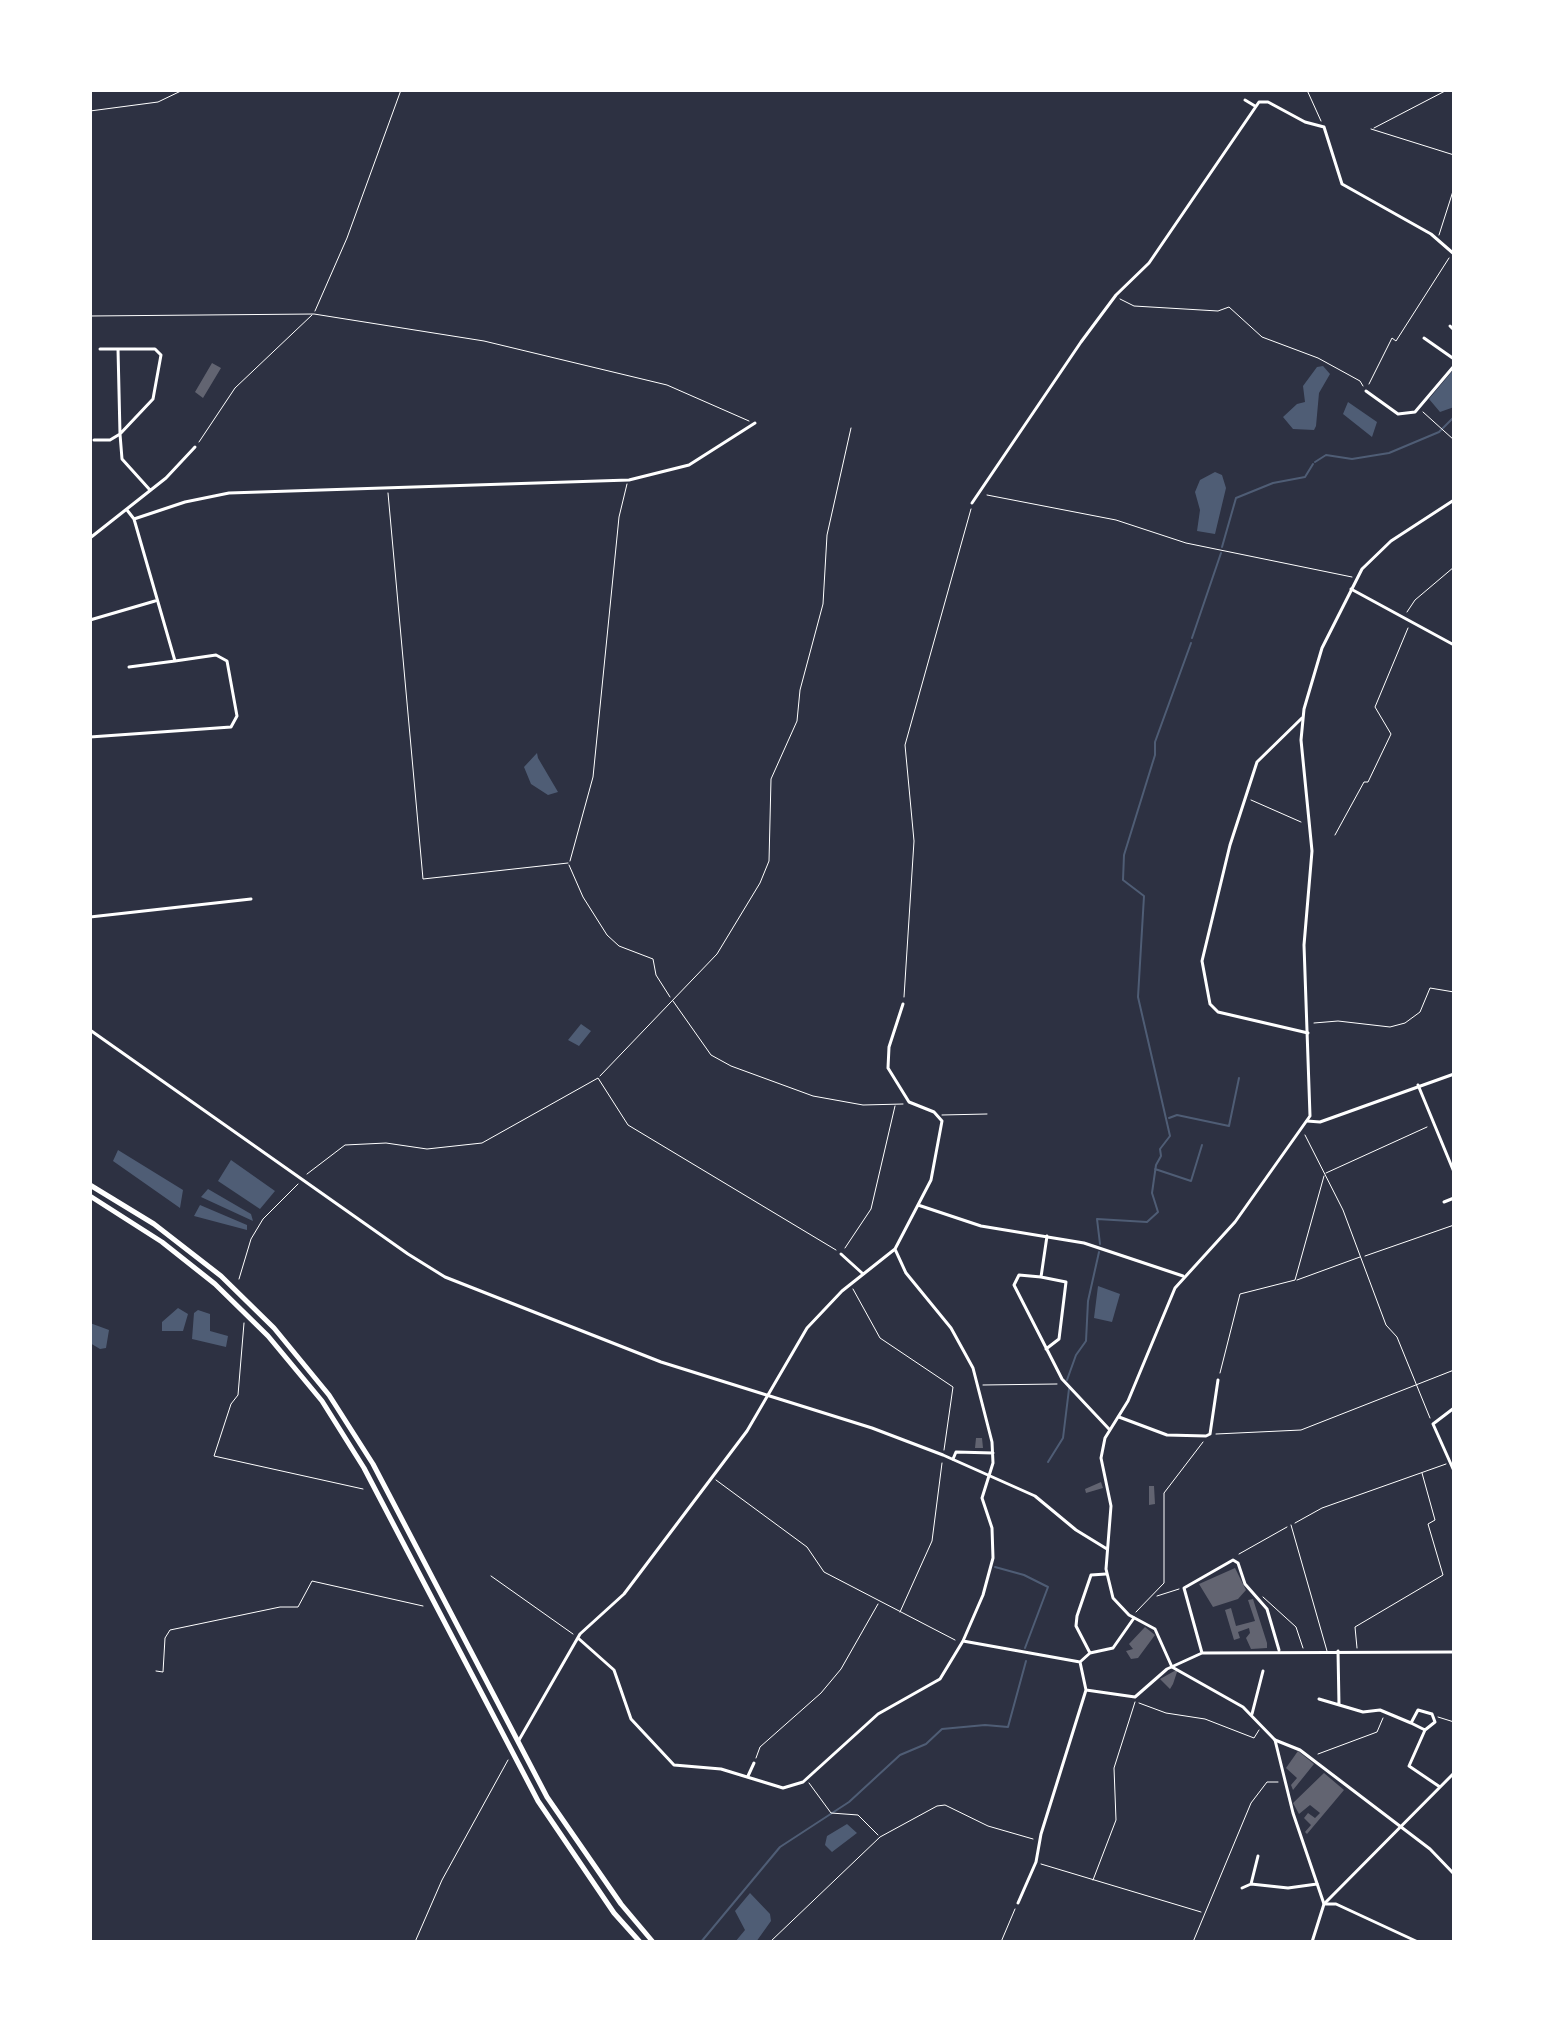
<!DOCTYPE html>
<html>
<head>
<meta charset="utf-8">
<style>
  body { margin:0 }
  #map { position:relative; width:1544px; height:2032px; overflow:hidden; background:#2d3142; font-family:"PT Sans Narrow",sans-serif }
  canvas { display:block }
  .frame { position:absolute; inset:0; border:92px solid #fff; pointer-events:none }
</style>
</head>
<body>
<div id="map">
<canvas width="1544" height="2032"></canvas>
<div class="frame"></div>
</div>
<script>
const context = document.querySelector('canvas').getContext('2d');
context.lineJoin = 'round';
function fillPath(path, color) {
  context.fillStyle = color;
  context.fill(path, 'evenodd');
}
function shape(rows) {
  const path = new Path2D();
  for (const r of rows) {
    path.moveTo(r[0], r[1]);
    for (let i = 2; i < r.length; i += 2) path.lineTo(r[i], r[i + 1]);
  }
  return path;
}
function trace(path, color, width, dash) {
  context.strokeStyle = color;
  context.lineWidth = width;
  context.lineCap = dash ? 'butt' : 'round';
  context.setLineDash(dash || []);
  context.stroke(path);
}
fillPath(shape([
  [1323,366,1330,374,1319,393,1316,426,1314,430,1293,429,1283,417,1297,404,1305,402,1303,386,1317,367],
  [1454,369,1454,407,1440,412,1429,399],
  [1348,402,1377,422,1372,437,1343,414],
  [1215,472,1222,475,1226,488,1215,534,1197,531,1200,510,1195,492,1200,480],
  [537,753,538,758,558,792,548,795,531,784,524,767],
  [581,1024,591,1031,579,1046,568,1040],
  [118,1150,183,1190,180,1208,113,1161],
  [231,1160,275,1191,260,1209,218,1181],
  [208,1189,251,1214,253,1221,201,1197],
  [200,1205,247,1225,247,1230,194,1216],
  [1098,1286,1120,1294,1112,1322,1094,1318],
  [178,1308,188,1314,183,1331,162,1331,162,1322],
  [198,1310,210,1314,210,1331,228,1336,226,1347,192,1339,194,1313],
  [90,1323,109,1330,106,1348,100,1349,90,1343],
  [847,1824,857,1833,832,1852,825,1845,827,1836],
  [750,1893,770,1914,771,1921,756,1942,735,1942,745,1930,735,1911]
]), '#4f5d75');
trace(shape([
  [1315,462,1326,455,1352,459,1389,453,1439,432,1454,417],
  [1222,547,1236,498,1273,483,1305,477,1313,464],
  [1192,638,1221,553],
  [1169,1118,1177,1115,1229,1126,1239,1078],
  [1155,1169,1191,1181,1202,1145],
  [1100,1244,1097,1219,1147,1222,1158,1212,1152,1193,1156,1165,1161,1156,1160,1149,1170,1136,1138,997,1144,896,1123,880,1124,855,1155,755,1155,742,1191,643],
  [1067,1380,1076,1355,1086,1341,1088,1301,1099,1252],
  [1048,1462,1063,1438,1069,1389],
  [995,1567,1024,1575,1048,1587,1025,1648],
  [701,1942,780,1847,849,1802,900,1755,926,1744,942,1729,985,1725,1008,1727,1026,1661]
]), '#4f5d75', 2);
fillPath(shape([
  [212,363,221,368,203,398,195,392],
  [976,1438,982,1438,983,1448,975,1448],
  [1101,1482,1103,1488,1086,1493,1085,1489],
  [1149,1486,1154,1486,1155,1504,1149,1505],
  [1235,1568,1246,1590,1238,1599,1213,1607,1199,1584],
  [1253,1599,1267,1643,1267,1648,1251,1649,1246,1638,1250,1633,1249,1628,1238,1632,1240,1638,1234,1640,1225,1610,1231,1608,1236,1626,1255,1621,1248,1600],
  [1145,1627,1155,1635,1138,1658,1131,1659,1126,1651,1133,1649,1129,1644],
  [1178,1669,1173,1684,1170,1689,1160,1679],
  [1298,1751,1314,1764,1293,1790,1291,1785,1297,1778,1286,1768],
  [1324,1773,1344,1790,1307,1834,1305,1832,1311,1825,1304,1818,1308,1813,1315,1818,1320,1813,1310,1805,1299,1814,1293,1803]
]), '#626471');
trace(shape([
  [1307,90,1321,121],
  [90,111,158,102,183,90],
  [1374,128,1447,90],
  [1371,129,1454,155],
  [1439,235,1454,188],
  [1120,299,1134,306,1218,311,1229,307,1262,337,1318,358,1360,381,1363,386],
  [315,311,347,238,401,90],
  [90,316,314,314,484,341,667,385,749,421],
  [1369,384,1392,338,1396,341,1449,258],
  [1423,412,1454,440],
  [199,442,235,388,312,315],
  [388,493,423,879,568,863],
  [987,495,1116,520,1186,543,1352,577],
  [1407,612,1415,600,1454,567],
  [1251,800,1301,822],
  [1335,835,1364,782,1368,782,1391,734,1375,707,1408,628],
  [570,861,593,777,619,517,627,484],
  [569,865,583,897,607,935,619,946,653,959,656,975,670,997],
  [904,997,914,841,905,745,971,509],
  [673,1001,711,1055,731,1066,813,1096,863,1105,903,1104],
  [1314,1023,1338,1021,1390,1027,1405,1023,1420,1012,1430,988,1454,992],
  [600,1076,717,954,760,883,769,861,771,779,797,721,800,690,823,604,827,535,851,428],
  [1305,1135,1343,1210,1386,1325,1397,1337,1430,1418],
  [1326,1173,1427,1127],
  [307,1174,345,1145,386,1143,427,1149,482,1143,598,1078,628,1125,836,1250],
  [845,1248,871,1209,895,1106],
  [1365,1256,1454,1225],
  [239,1279,251,1239,263,1219,298,1184],
  [1297,1280,1360,1257],
  [853,1289,880,1338,953,1387,944,1450],
  [244,1323,238,1395,231,1404,214,1456,363,1489],
  [1220,1373,1240,1294,1295,1280,1324,1176],
  [983,1385,1057,1384],
  [1216,1434,1301,1430,1454,1370],
  [716,1480,807,1547,824,1572,955,1640],
  [1295,1523,1322,1508,1446,1464],
  [1239,1554,1287,1527],
  [491,1576,573,1634],
  [1157,1596,1179,1589],
  [1263,1597,1296,1627,1303,1648],
  [900,1612,932,1541,942,1463],
  [1136,1612,1164,1583,1164,1493,1203,1442],
  [1357,1648,1355,1627,1443,1575,1428,1524,1435,1520,1422,1473],
  [156,1671,163,1672,165,1638,170,1630,280,1607,298,1607,312,1581,423,1606],
  [1139,1703,1166,1713,1205,1719,1254,1738,1259,1730],
  [1438,1717,1454,1722],
  [1318,1754,1377,1732,1383,1718],
  [756,1758,760,1747,821,1693,841,1669,878,1604],
  [809,1783,831,1813,858,1815,878,1835],
  [1041,1864,1201,1912],
  [1093,1880,1116,1820,1114,1768,1135,1702],
  [415,1942,442,1880,508,1760],
  [770,1942,880,1837,937,1806,945,1805,988,1826,1033,1839],
  [1001,1942,1015,1909],
  [1193,1942,1251,1803,1267,1782,1278,1782]
]), '#fff', 1);
trace(shape([
  [942,1115,987,1114],
  [1291,1525,1327,1651]
]), '#fff', 1);
trace(shape([
  [1245,100,1255,106],
  [1450,326,1454,330],
  [1424,338,1454,359],
  [100,349,155,349,161,355,153,399,120,434,122,459,150,490],
  [1366,391,1398,414,1415,412,1454,366],
  [94,440,110,440,120,434,118,349],
  [972,503,1081,342,1116,295,1149,263,1259,102,1268,102,1305,122,1324,127,1342,184,1431,234,1454,254],
  [127,510,134,519,175,661,129,667],
  [134,519,185,502,229,493,629,480,689,465,755,423],
  [90,538,166,478,195,447],
  [1351,589,1454,645],
  [90,620,155,601],
  [1302,718,1257,762,1230,845,1202,961,1210,1004,1218,1012,1308,1033],
  [90,737,231,727,237,716,227,661,216,655,175,661],
  [90,917,251,899],
  [1418,1085,1454,1172],
  [1307,1121,1320,1122,1454,1074],
  [1444,1202,1454,1198],
  [918,1205,981,1226,1084,1243,1183,1276],
  [1047,1236,1041,1277,1019,1275,1014,1285,1062,1379,1109,1429],
  [841,1254,862,1273],
  [1041,1277,1066,1282,1059,1339,1046,1349],
  [1454,1408,1433,1424,1454,1471],
  [1119,1417,1167,1435,1206,1436,1210,1434,1218,1380],
  [953,1459,956,1452,993,1453],
  [578,1638,614,1670,631,1719,674,1765,721,1769,783,1788,803,1782,878,1714,940,1679,963,1641,983,1595,993,1558,992,1528,982,1498,993,1463,992,1442,973,1368,951,1328,906,1273,895,1249,931,1180,942,1121,934,1112,909,1102,888,1068,889,1047,903,1004],
  [963,1641,1080,1662],
  [1338,1651,1339,1705],
  [1090,1653,1076,1626,1077,1616,1091,1575,1106,1574],
  [1202,1653,1184,1588,1233,1560,1238,1563,1245,1584,1267,1609,1279,1650],
  [1086,1690,1135,1697,1167,1669,1202,1653,1454,1652],
  [1086,1690,1080,1662,1090,1653,1113,1648,1134,1618],
  [1319,1699,1363,1712,1380,1710,1411,1723,1418,1710,1432,1714,1435,1722,1425,1730,1409,1766,1440,1787],
  [1252,1714,1263,1671],
  [1411,1723,1425,1730],
  [519,1740,580,1634,624,1594,747,1431,807,1328,842,1291,895,1249],
  [1275,1740,1300,1750,1430,1849,1454,1874],
  [748,1776,754,1763],
  [1258,1856,1251,1884,1288,1888,1317,1884],
  [1242,1888,1251,1884],
  [1018,1903,1036,1862,1041,1834,1086,1690],
  [1324,1904,1454,1773]
]), '#fff', 3);
trace(shape([
  [90,1030,408,1254,445,1277,661,1362,872,1428,943,1455,1035,1496,1076,1530,1107,1549],
  [1324,1904,1336,1904,1418,1942],
  [1312,1942,1324,1904,1293,1813,1275,1740,1243,1707,1172,1667,1155,1629,1129,1615,1113,1598,1106,1569,1111,1506,1101,1458,1105,1438,1128,1401,1175,1288,1235,1222,1310,1116,1304,945,1312,851,1301,740,1304,709,1322,648,1362,569,1391,541,1454,500]
]), '#fff', 3);
trace(shape([
  [90,1185,154,1224,221,1276,274,1328,329,1395,373,1464,547,1797,621,1904,653,1942],
  [90,1196,162,1242,215,1284,268,1336,322,1401,364,1468,538,1801,614,1913,640,1942]
]), '#fff', 5);
</script>
</body>
</html>
